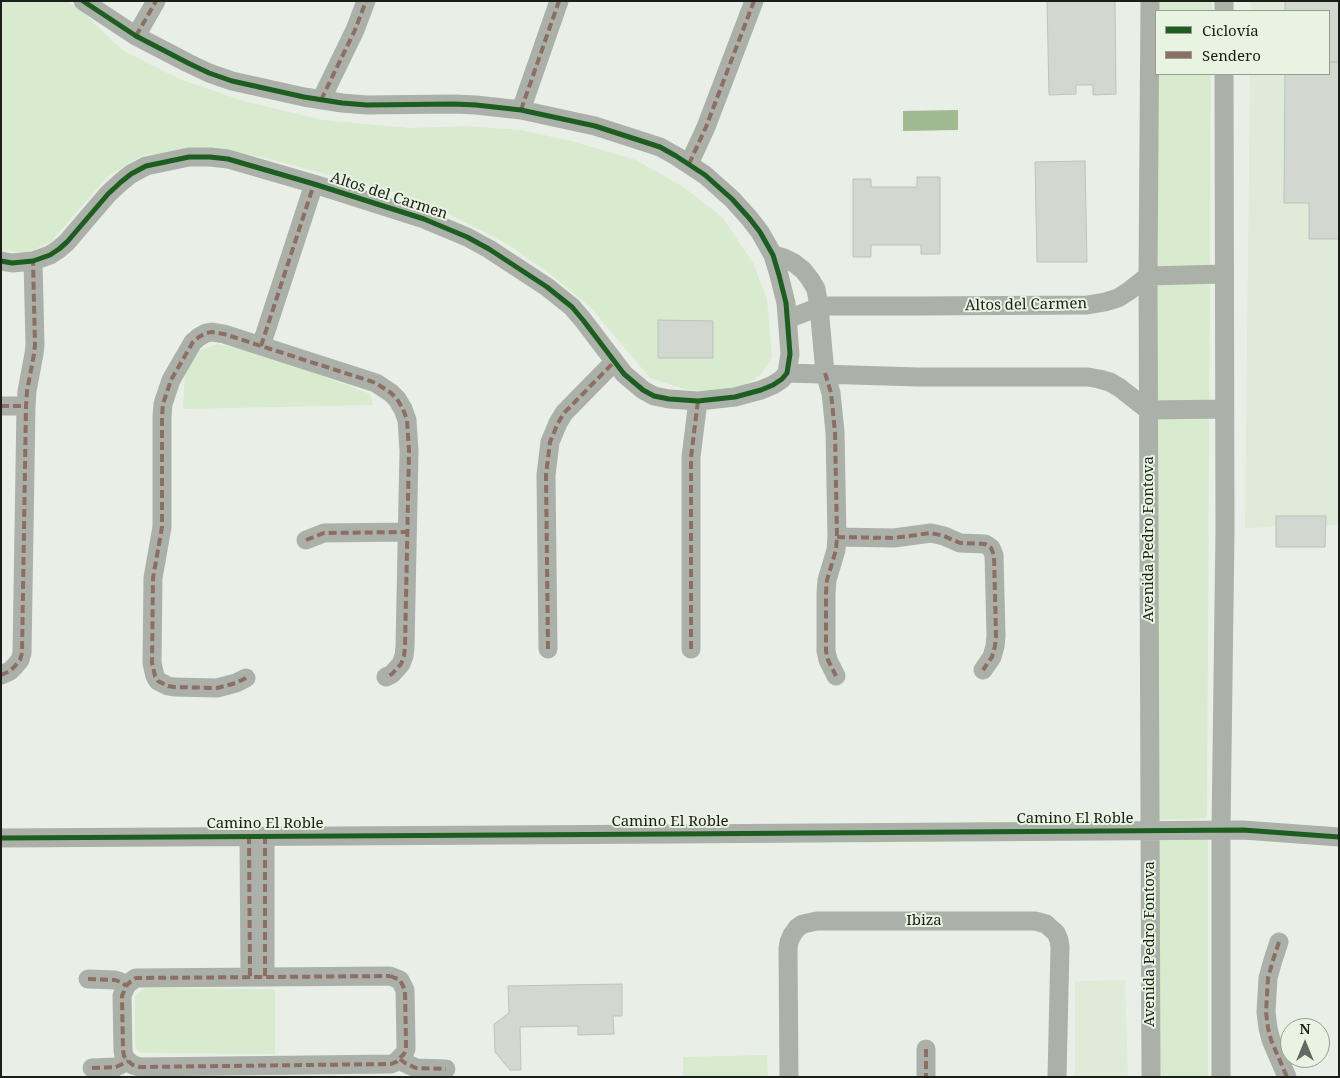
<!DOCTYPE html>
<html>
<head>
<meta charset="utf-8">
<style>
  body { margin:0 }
  #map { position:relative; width:1340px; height:1078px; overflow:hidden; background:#e9efe6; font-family:"Noto Serif",serif }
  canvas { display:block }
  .frame { position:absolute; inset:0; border:2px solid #1b1f19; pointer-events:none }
  .legend { position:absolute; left:1155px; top:10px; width:175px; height:65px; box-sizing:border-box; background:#e8f3e2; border:1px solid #969e92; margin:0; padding:6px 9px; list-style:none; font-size:15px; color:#1b1f19 }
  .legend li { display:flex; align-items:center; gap:10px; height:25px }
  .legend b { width:25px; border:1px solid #969e92 }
  .north { position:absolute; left:1280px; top:1018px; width:50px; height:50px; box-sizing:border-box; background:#e8f3e2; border:1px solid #969e92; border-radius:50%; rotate:0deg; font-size:14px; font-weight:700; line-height:20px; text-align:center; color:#1b1f19 }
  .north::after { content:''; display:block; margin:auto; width:18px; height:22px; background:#636861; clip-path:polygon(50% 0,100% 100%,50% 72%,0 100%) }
</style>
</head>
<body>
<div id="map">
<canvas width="1340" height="1078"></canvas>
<div class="frame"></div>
<ul class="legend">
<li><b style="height:6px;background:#1b5e20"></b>Ciclovía</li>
<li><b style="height:6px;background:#8d6e63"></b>Sendero</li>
</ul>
<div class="north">N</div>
</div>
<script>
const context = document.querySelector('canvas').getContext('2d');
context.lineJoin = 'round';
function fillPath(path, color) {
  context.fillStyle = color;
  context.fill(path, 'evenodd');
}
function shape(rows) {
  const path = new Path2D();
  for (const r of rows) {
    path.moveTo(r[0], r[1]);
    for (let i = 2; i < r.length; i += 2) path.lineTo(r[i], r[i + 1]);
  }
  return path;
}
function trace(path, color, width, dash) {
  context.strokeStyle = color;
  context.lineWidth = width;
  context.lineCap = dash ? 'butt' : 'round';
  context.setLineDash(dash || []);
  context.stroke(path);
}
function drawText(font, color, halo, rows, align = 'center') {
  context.font = font + ' "Noto Serif",serif';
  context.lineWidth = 4;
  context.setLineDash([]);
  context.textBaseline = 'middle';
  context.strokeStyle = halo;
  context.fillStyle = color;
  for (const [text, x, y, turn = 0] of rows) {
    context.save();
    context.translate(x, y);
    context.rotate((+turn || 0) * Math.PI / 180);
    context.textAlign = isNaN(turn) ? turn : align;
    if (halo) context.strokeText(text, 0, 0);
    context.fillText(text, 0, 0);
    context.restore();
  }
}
fillPath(shape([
  [1251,1,1339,1,1339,525,1245,528,1250,74,1329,74,1329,11,1251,11],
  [1125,980,1128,1077,1075,1077,1075,981]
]), '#dfead9');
fillPath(shape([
  [1,1,67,1,81,10,122,50,177,78,243,101,323,120,409,128,465,126,521,130,575,142,636,160,685,188,723,218,753,263,767,299,772,357,761,374,744,386,718,391,687,390,650,378,591,308,553,276,507,244,484,232,445,212,397,193,266,158,206,147,141,156,107,177,51,242,26,253,1,250],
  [1157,1,1212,1,1212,11,1157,11],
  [1157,74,1211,74,1207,818,1155,820],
  [218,344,259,352,370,394,373,405,183,409,185,373,197,351],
  [1208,838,1208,1077,1156,1077,1154,840],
  [144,988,275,989,275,1054,141,1053,135,1047,135,996],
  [767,1055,768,1077,683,1077,683,1057]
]), '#d8ebce');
fillPath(shape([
  [958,110,958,130,903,131,903,111]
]), '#9fb991');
const building = shape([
  [1047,1,1115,1,1116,94,1093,95,1093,85,1076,85,1076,94,1049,95,1047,1],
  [1285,1,1339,1,1339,62,1329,62,1329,11,1285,11,1285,1],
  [1329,62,1339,62,1339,239,1309,239,1309,203,1284,203,1285,74,1329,74,1329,62],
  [1085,161,1087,262,1037,262,1035,162,1085,161],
  [917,177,940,177,940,254,921,254,921,245,871,245,871,257,853,257,853,179,871,179,871,187,917,187,917,177],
  [658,320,713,321,713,358,658,358,658,320],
  [1276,516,1326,516,1325,547,1276,547,1276,516],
  [622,984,622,1016,613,1016,614,1034,578,1035,578,1026,520,1027,521,1070,510,1070,495,1052,494,1024,509,1013,508,986,622,984]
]);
fillPath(building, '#d2d7d0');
trace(building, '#bdc2bb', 1);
trace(shape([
  [1150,1,1148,276,1151,1077],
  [1224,11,1224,1],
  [136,36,156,1],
  [321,100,355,30,366,1],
  [521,110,559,1],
  [689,164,706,127,754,1],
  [773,255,784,258,794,263,803,270,810,279,816,289,819,307,825,373,831,393,835,432,837,537,836,550,827,580,826,593,826,651,828,660,836,676],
  [1,261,12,263,33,261,50,255,59,249,67,242,108,194,121,182,131,174,146,166,189,157,210,157,228,159,314,184,424,219,467,237,489,249,547,287,572,307,583,320,624,374,643,390,654,396,669,399,698,401,735,397,761,390,773,385,782,379,787,373,790,354,786,303,779,275,773,255,760,232,750,219,732,199,705,175,676,156,660,147,595,126,521,110,476,105,454,104,367,105,342,103,304,97,232,81,209,73,188,63,136,36,83,1],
  [788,319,819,307,830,306,919,306,1087,305,1105,302,1118,298,1129,291,1148,276,1224,274],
  [261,346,314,184],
  [787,373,918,377,1088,377,1099,379,1110,382,1120,388,1148,410,1224,409],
  [1,406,26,406],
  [837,537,894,538,931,533,944,536,960,543,985,544,991,548,994,555,996,636,995,646,992,657,983,670],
  [306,540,324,533,407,532],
  [548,649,546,475,550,442,558,423,564,413,614,362],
  [691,649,691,457,698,401],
  [1,675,10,671,15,666,20,660,22,653,26,406,27,391,34,354,35,345,33,261],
  [246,678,236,683,217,688,174,687,168,686,158,681,155,676,152,663,153,578,162,527,162,416,163,404,171,380,193,342,199,337,206,333,212,332,224,334,376,383,391,393,397,399,403,409,407,420,409,451,405,647,404,656,401,664,392,674,386,677],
  [249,836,250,977],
  [265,836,265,977],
  [1,838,673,834,1243,830,1339,837],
  [1279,942,1273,960,1268,978,1266,1012,1268,1028,1271,1040,1287,1077],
  [390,976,400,980,405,990,406,1044,406,1049,404,1054,396,1062,391,1064,140,1067,133,1065,128,1061,124,1056,123,1050,122,996,126,986,130,982,136,978,390,976],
  [88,979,115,980,123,983,126,986],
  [926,1049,926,1077],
  [400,1059,405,1063,416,1068,446,1069],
  [92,1068,116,1067,128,1061],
  [789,1077,788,949,789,942,792,935,797,928,803,924,817,921,1035,921,1046,924,1056,933,1059,940,1060,947,1057,1077],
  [1221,1077,1221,830,1225,530,1224,74]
]), '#abb1a8', 19);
trace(shape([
  [136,36,156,1],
  [321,100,355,30,366,1],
  [521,110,559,1],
  [689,164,706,127,754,1],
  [261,346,314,184],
  [825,373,831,393,835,432,837,537,836,550,827,580,826,593,826,651,828,660,836,676],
  [1,406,26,406],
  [837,537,894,538,931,533,944,536,960,543,985,544,991,548,994,555,996,636,995,646,992,657,983,670],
  [306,540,324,533,407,532],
  [548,649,546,475,550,442,558,423,564,413,614,362],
  [691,649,691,457,698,401],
  [1,675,10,671,15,666,20,660,22,653,26,406,27,391,34,354,35,345,33,261],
  [246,678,236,683,217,688,174,687,168,686,158,681,155,676,152,663,153,578,162,527,162,416,163,404,171,380,193,342,199,337,206,333,212,332,224,334,376,383,391,393,397,399,403,409,407,420,409,451,405,647,404,656,401,664,392,674,386,677],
  [249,836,250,977],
  [265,836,265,977],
  [1279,942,1273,960,1268,978,1266,1012,1268,1028,1271,1040,1287,1077],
  [390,976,400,980,405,990,406,1044,406,1049,404,1054,396,1062,391,1064,140,1067,133,1065,128,1061,124,1056,123,1050,122,996,126,986,130,982,136,978,390,976],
  [88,979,115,980,123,983,126,986],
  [926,1049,926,1077],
  [400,1059,405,1063,416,1068,446,1069],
  [92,1068,116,1067,128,1061]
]), '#8d6e63', 4, [8, 4]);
trace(shape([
  [1,261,12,263,33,261,50,255,59,249,67,242,108,194,121,182,131,174,146,166,189,157,210,157,228,159,314,184,424,219,467,237,489,249,547,287,572,307,583,320,624,374,643,390,654,396,669,399,698,401,735,397,761,390,773,385,782,379,787,373,790,354,786,303,779,275,773,255,760,232,750,219,732,199,705,175,676,156,660,147,595,126,521,110,476,105,454,104,367,105,342,103,304,97,232,81,209,73,188,63,136,36,83,1],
  [1,838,673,834,1243,830,1339,837]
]), '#1b5e20', 5);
drawText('15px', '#1b1f19', '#e8f3e2', [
  ["Altos del Carmen",389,196,18],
  ["Altos del Carmen",1026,305,-1],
  ["Avenida Pedro Fontova",1149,539,-90],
  ["Camino El Roble",1075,819],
  ["Camino El Roble",670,822],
  ["Camino El Roble",265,824],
  ["Ibiza",924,921],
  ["Avenida Pedro Fontova",1150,944,-90]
]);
</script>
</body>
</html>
